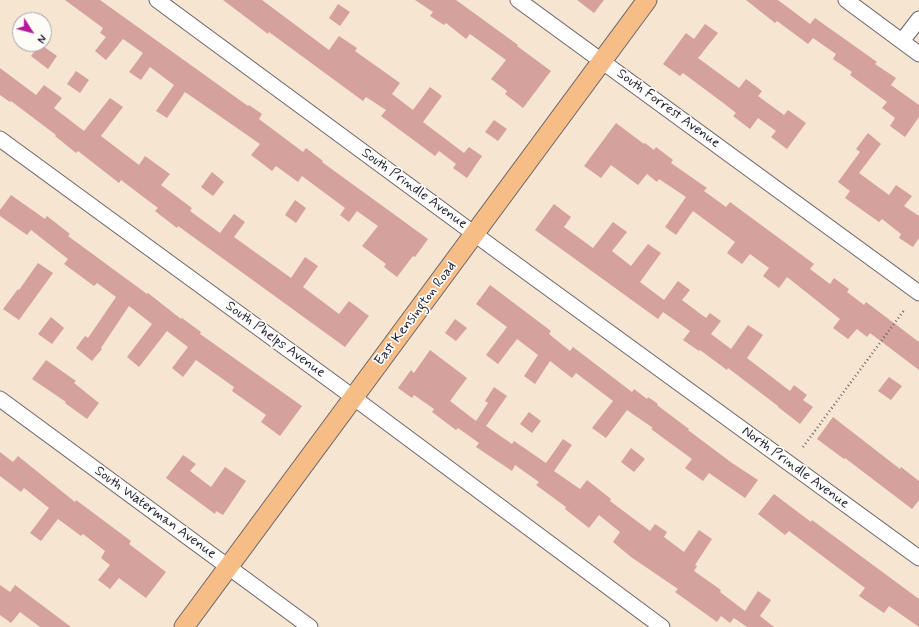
<!DOCTYPE html>
<html>
<head>
<meta charset="utf-8">
<style>
  body { margin:0 }
  #map { position:relative; width:919px; height:627px; overflow:hidden; background:#f6e5d0; font-family:Mynerve,sans-serif }
  canvas { display:block }
  .north { position:absolute; left:12px; top:12px; width:40px; height:40px; box-sizing:border-box; background:#fdfcf7; border:1px solid #a5a5ac; border-radius:50%; rotate:126deg; font-size:11px; font-weight:700; line-height:16px; text-align:center; color:#22223b }
  .north::after { content:''; display:block; margin:auto; width:14px; height:18px; background:#b5179e; clip-path:polygon(50% 0,100% 100%,50% 72%,0 100%) }
</style>
</head>
<body>
<div id="map">
<canvas width="919" height="627"></canvas>
<div class="north">N</div>
</div>
<script>
const context = document.querySelector('canvas').getContext('2d');
context.lineJoin = 'round';
function fillPath(path, color) {
  context.fillStyle = color;
  context.fill(path, 'evenodd');
}
function shape(rows) {
  const path = new Path2D();
  for (const r of rows) {
    path.moveTo(r[0], r[1]);
    for (let i = 2; i < r.length; i += 2) path.lineTo(r[i], r[i + 1]);
  }
  return path;
}
function trace(path, color, width, dash) {
  context.strokeStyle = color;
  context.lineWidth = width;
  context.lineCap = dash ? 'butt' : 'round';
  context.setLineDash(dash || []);
  context.stroke(path);
}
function drawText(font, color, halo, rows, align = 'center') {
  context.font = font + ' Mynerve,sans-serif';
  context.lineWidth = 3.5;
  context.setLineDash([]);
  context.textBaseline = 'middle';
  context.strokeStyle = halo;
  context.fillStyle = color;
  for (const [text, x, y, turn = 0] of rows) {
    context.save();
    context.translate(x, y);
    context.rotate((+turn || 0) * Math.PI / 180);
    context.textAlign = isNaN(turn) ? turn : align;
    if (halo) context.strokeText(text, 0, 0);
    context.fillText(text, 0, 0);
    context.restore();
  }
}
fillPath(shape([
  [65,0,100,0,248,106,249,105,262,114,259,119,303,152,306,148,323,161,322,162,428,239,415,257,413,256,397,277,384,267,386,264,362,246,378,226,357,211,349,222,340,215,345,208,302,176,298,182,276,166,272,171,251,155,260,144,185,92,167,118,156,111,174,85,150,67,141,80,129,72,143,53,123,39,106,60,95,51,106,37,100,33,103,28],
  [223,0,262,0,329,50,339,36,357,48,355,51,400,83,392,94,413,110,430,87,442,96,423,122,464,153,469,147,482,156,467,178,453,168,456,164,439,151,435,156,381,116,386,110,366,97,363,101,269,32,268,34],
  [415,0,456,0,518,45,517,46,551,71,523,108,505,94,507,91,491,79,506,60,470,34,466,39,446,23,444,25,430,16,433,12],
  [577,0,604,0,594,13],
  [746,0,778,0,810,24,815,18,877,62,875,64,896,78,891,85,919,105,919,117,905,137,890,126,895,118,882,108,887,102,850,75,852,72,833,59,836,54,813,38,808,44,777,21,775,23],
  [338,4,350,12,340,26,329,18],
  [705,24,718,33,698,58,739,88,746,79,762,91,758,96,784,115,788,110,806,123,787,149,771,137,776,131,758,118,750,129,733,116,736,113,722,102,683,73,680,76,663,64,686,33,694,39],
  [40,44,57,56,48,69,31,56],
  [0,68,36,95,44,85,62,98,54,108,84,131,110,98,123,107,101,136,139,165,145,156,170,174,161,185,192,208,190,211,220,233,234,214,245,222,234,237,291,278,305,257,318,266,303,287,339,314,349,301,369,316,345,347,178,226,177,228,155,211,158,208,121,180,119,183,78,151,76,153,55,136,56,135,11,101,10,102,0,95],
  [76,71,89,80,80,93,67,84],
  [494,120,507,129,498,141,485,132],
  [616,123,644,144,645,143,654,150,656,147,673,160,671,163,707,188,704,191,726,207,730,202,814,264,810,269,830,284,834,278,849,289,847,292,864,305,866,302,919,342,919,370,870,333,867,337,857,329,848,339,833,328,840,319,787,277,779,288,763,276,769,268,750,254,742,264,727,253,735,242,693,211,676,235,665,227,686,197,659,179,657,182,647,174,638,185,611,165,601,178,584,166],
  [868,133,881,144,859,173,889,195,896,185,912,196,904,206,919,216,919,238,913,247,899,238,901,234,882,219,879,222,845,198,850,191,838,182,860,152,856,149],
  [212,172,224,182,213,196,201,187],
  [11,195,45,219,47,216,70,234,68,236,147,294,148,293,181,319,182,318,201,332,200,334,302,406,280,436,261,422,266,415,232,391,234,387,196,360,183,377,172,368,188,347,167,331,139,367,127,357,152,324,129,306,101,348,102,349,92,361,76,348,85,336,88,338,116,297,97,283,94,286,64,264,68,259,31,230,27,235,0,216,0,210],
  [295,200,306,208,296,223,285,215],
  [554,204,571,217,564,227,593,248,613,222,627,232,612,251,631,266,648,244,661,253,640,282,664,300,678,281,690,290,682,300,706,318,710,313,721,321,711,334,731,349,748,325,763,335,747,358,790,391,794,385,807,395,803,400,813,407,800,424,778,407,778,406,728,368,727,370,700,350,699,351,683,340,690,331,663,312,658,319,535,230],
  [38,263,53,273,19,320,3,309,18,289,19,290],
  [490,285,551,331,549,334,570,351,573,347,632,392,634,389,647,399,648,397,658,404,657,405,689,429,688,430,732,463,758,480,745,498,709,473,703,481,685,468,692,459,651,429,653,428,627,410,606,438,592,428,613,401,576,373,572,378,550,361,535,384,524,376,538,355,517,339,498,364,486,355,507,327,476,304],
  [51,317,64,328,52,344,38,334],
  [455,319,467,328,456,341,445,333],
  [430,350,467,378,450,401,476,421,488,403,485,401,494,387,507,396,486,426,512,444,514,441,546,463,563,439,572,445,554,471,580,489,587,480,611,499,610,501,650,531,655,524,667,532,664,537,684,552,699,530,712,539,695,565,697,566,694,571,721,590,720,592,745,611,758,591,771,600,760,616,774,627,747,627,734,618,730,623,721,616,717,622,675,592,678,589,631,557,613,542,620,532,599,515,589,528,565,509,566,507,536,485,539,482,515,465,512,471,476,447,479,443,458,428,456,430,432,412,434,409,414,395,412,398,398,388,411,370,414,373],
  [46,360,76,381,74,383,99,403,87,419,65,403,66,402,32,379],
  [889,377,902,386,891,400,878,391],
  [529,412,541,421,532,433,520,424],
  [833,417,900,469,901,467,919,481,919,500,912,509,845,458,844,459,817,439],
  [631,448,645,459,634,472,621,462],
  [0,452,13,462,18,456,75,502,76,500,131,541,129,544,166,572,146,598,119,578,110,589,98,580,110,565,101,558,105,551,83,534,81,536,58,519,41,541,30,533,49,508,24,488,21,492,0,476],
  [183,455,196,464,190,471,211,487,225,467,246,481,223,515,216,511,215,514,166,478],
  [774,494,811,522,812,520,919,599,919,627,889,606,884,613,859,596,865,588,789,531,785,535,758,514],
  [0,585,10,592,15,585,71,627,40,627,20,612,11,623,0,615]
]), '#d5a19d');
const minor = shape([
  [157,0,499,252,919,558],
  [518,0,919,293],
  [846,0,919,54],
  [902,41,919,19],
  [0,139,338,386,662,627],
  [0,399,310,627]
]);
const major = shape([
  [184,627,647,0]
]);
trace(minor, '#6c666f', 17);
trace(major, '#6c666f', 21);
trace(shape([
  [803,447,905,309]
]), '#6c666f', 2.5, [1, 3]);
trace(minor, '#fff', 15);
trace(major, '#f6be86', 19);
drawText('14px', '#22223b', '#fdfcf7', [
  ["South Forrest Avenue",668,109,36],
  ["South Prindle Avenue",414,189,36],
  ["East Kensington Road",416,314,-53],
  ["South Phelps Avenue",275,340,36],
  ["North Prindle Avenue",795,468,36],
  ["South Waterman Avenue",155,513,36]
]);
</script>
</body>
</html>
